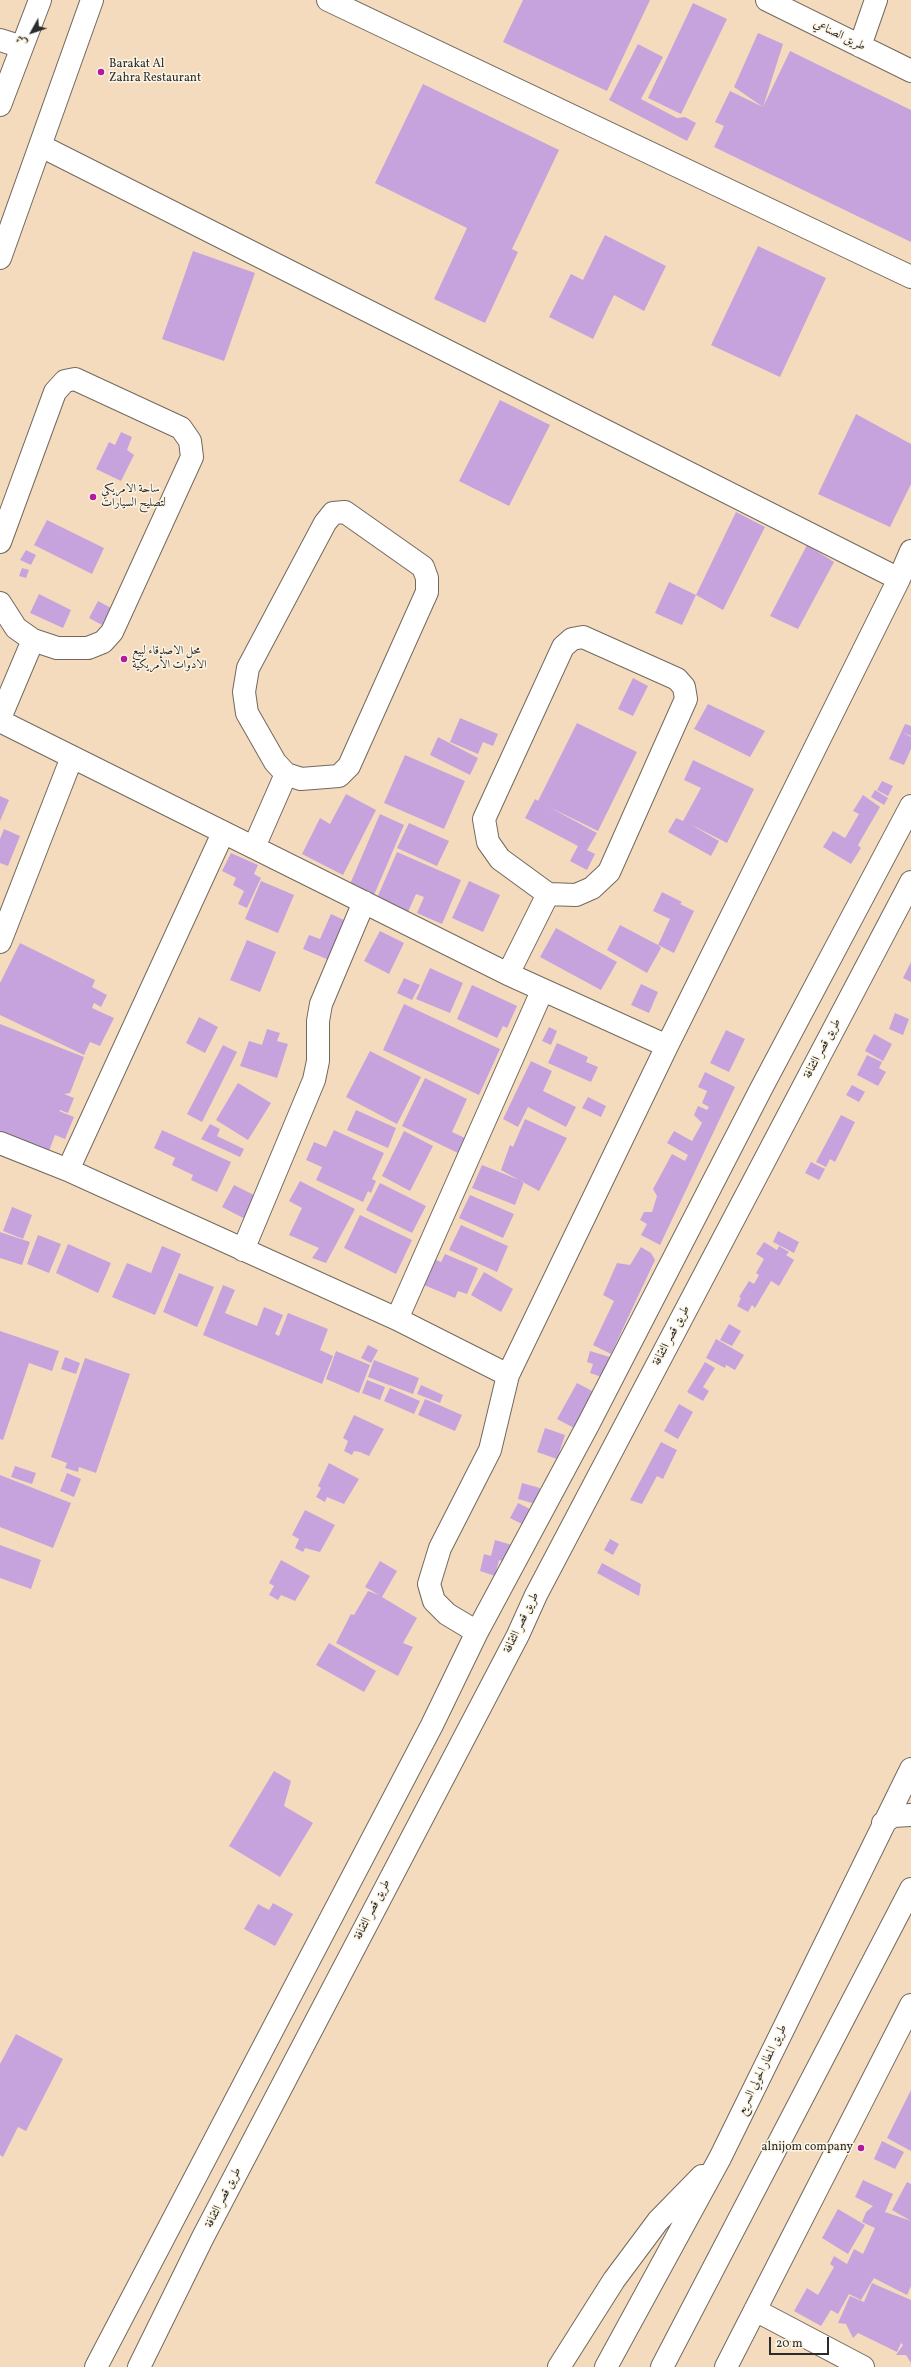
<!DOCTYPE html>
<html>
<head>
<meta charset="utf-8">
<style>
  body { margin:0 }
  #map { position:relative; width:911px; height:2367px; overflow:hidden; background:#f5dbbe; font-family:Vollkorn,Amiri,serif }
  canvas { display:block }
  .north { position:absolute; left:12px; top:12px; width:40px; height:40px; -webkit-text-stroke:3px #fcf5e5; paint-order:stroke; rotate:230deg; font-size:11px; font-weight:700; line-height:16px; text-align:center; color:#2b2b2b }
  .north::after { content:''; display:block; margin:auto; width:14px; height:18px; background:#2b2b2b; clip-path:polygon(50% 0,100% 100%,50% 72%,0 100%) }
  .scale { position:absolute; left:769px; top:2337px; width:60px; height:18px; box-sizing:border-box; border:2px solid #2b2b2b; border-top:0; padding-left:5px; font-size:12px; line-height:14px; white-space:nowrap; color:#2b2b2b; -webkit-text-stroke:3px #fcf5e5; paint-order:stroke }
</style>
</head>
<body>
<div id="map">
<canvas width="911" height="2367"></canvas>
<div class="north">ش</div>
<div class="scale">20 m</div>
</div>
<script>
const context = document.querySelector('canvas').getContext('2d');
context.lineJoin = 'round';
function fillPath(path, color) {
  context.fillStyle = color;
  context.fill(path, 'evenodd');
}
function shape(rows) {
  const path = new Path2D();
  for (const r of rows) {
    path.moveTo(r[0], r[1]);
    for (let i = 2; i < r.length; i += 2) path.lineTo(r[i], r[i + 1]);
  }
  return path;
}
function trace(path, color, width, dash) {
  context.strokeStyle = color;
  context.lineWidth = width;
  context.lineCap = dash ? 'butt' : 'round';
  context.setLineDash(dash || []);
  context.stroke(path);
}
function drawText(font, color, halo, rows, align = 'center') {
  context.font = font + ' Vollkorn,Amiri,serif';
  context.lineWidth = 3;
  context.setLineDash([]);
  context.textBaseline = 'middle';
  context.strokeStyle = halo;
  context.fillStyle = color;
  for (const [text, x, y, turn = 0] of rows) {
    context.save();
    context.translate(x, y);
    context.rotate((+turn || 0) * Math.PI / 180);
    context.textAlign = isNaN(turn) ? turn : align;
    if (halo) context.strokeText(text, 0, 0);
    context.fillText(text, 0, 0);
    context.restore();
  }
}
fillPath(shape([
  [523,0,650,0,607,91,503,42],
  [693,3,727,19,681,114,648,98],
  [758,33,783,44,763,107,790,51,911,110,911,242,714,147,724,126,715,122,730,91,763,107,734,87],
  [638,44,663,57,641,99,677,118,685,117,696,123,687,141,609,100],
  [423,84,559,150,512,249,518,252,485,323,434,299,467,228,375,183],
  [605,235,666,266,644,311,614,295,593,339,549,317,571,274,583,280],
  [758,246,826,278,780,377,711,345],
  [193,251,255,273,224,361,162,339],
  [500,400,550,425,509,506,459,481],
  [856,414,911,444,911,484,890,527,818,494],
  [121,432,132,437,127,450,134,455,121,481,96,469,109,442,115,445],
  [736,512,765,527,723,610,696,595,682,625,655,613,669,582,696,595],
  [47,520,104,548,92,574,34,545],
  [807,545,834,562,798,629,770,616],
  [26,550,36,555,31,565,20,560],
  [22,568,29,570,26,578,19,576],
  [39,594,71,610,63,628,30,613],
  [98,601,111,608,102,625,89,618],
  [633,678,648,686,633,716,618,709],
  [708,704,765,731,750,757,694,729],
  [460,718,498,734,493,746,483,742,478,754,450,742],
  [577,723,637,752,598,831,549,807,597,833,587,850,595,854,587,870,570,861,578,846,525,818,535,799,538,801],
  [905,724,911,726,911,736,902,732,911,737,911,749,904,765,889,759],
  [438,737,478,758,470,775,430,755],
  [405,755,465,781,444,829,384,803],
  [693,760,754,789,727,843,690,824,719,841,711,856,668,832,676,818,683,821,701,788,684,780],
  [882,781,893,786,888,796,877,790],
  [875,790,888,798,884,805,871,797],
  [346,794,376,810,343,875,302,854,320,818,330,824],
  [863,795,880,807,858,845,861,848,851,864,823,847,833,831,845,838,859,814,853,811],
  [0,796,9,800,0,821],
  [380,814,404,825,374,895,350,884],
  [409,823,449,841,437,866,397,848],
  [4,829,20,836,8,866,0,863,0,839],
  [397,852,461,880,442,924,417,913,424,897,416,894,408,912,377,898],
  [231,853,258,865,254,874,261,878,247,908,238,904,244,891,233,885,236,878,222,871],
  [261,881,294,895,278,933,245,919],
  [469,881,500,895,483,932,452,918],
  [662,892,682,902,680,904,694,911,674,953,658,945,661,948,647,973,607,950,620,925,658,945,670,919,653,911],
  [331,914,346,921,329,960,303,949,309,935,320,939],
  [556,928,617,962,601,990,540,957],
  [380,931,404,943,389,974,364,961],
  [247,940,276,952,260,992,230,980],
  [20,943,95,980,92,987,107,995,101,1007,94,1003,92,1008,114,1018,100,1046,90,1042,84,1055,0,1015,0,983],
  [911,962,911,982,903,978],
  [430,968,463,983,450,1013,416,999],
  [404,978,420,985,412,1000,397,993],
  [641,984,658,992,649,1013,631,1005],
  [472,985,517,1006,507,1028,503,1026,497,1038,457,1019],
  [404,1004,500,1049,479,1095,383,1050],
  [895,1013,909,1019,903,1035,889,1029],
  [199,1017,218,1027,205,1053,186,1043],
  [0,1024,84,1057,70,1093,64,1094,74,1098,68,1113,60,1110,59,1111,74,1117,65,1139,55,1135,49,1151,0,1132],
  [549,1027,557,1031,551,1045,542,1041],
  [267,1029,280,1033,277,1041,288,1044,277,1078,240,1066,249,1041,262,1045],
  [726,1030,745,1039,729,1072,710,1063],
  [874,1034,892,1044,883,1061,865,1051],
  [557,1043,588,1057,586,1062,598,1067,591,1082,548,1063],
  [223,1045,237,1052,202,1122,187,1114],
  [370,1051,421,1077,397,1124,346,1097],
  [867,1055,882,1062,879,1068,886,1072,878,1086,857,1075],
  [531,1061,552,1071,543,1091,576,1107,566,1127,528,1107,518,1127,503,1119],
  [705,1072,735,1087,660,1245,641,1235,647,1224,640,1220,644,1212,652,1212,657,1196,653,1189,672,1154,685,1161,688,1155,667,1143,674,1131,692,1141,702,1123,694,1115,698,1106,707,1110,709,1107,702,1103,707,1091,698,1087],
  [425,1078,467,1099,452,1132,465,1138,458,1153,402,1126],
  [238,1083,271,1103,248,1140,216,1120],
  [852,1085,865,1092,859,1102,846,1095],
  [588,1097,606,1106,601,1117,582,1108],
  [356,1110,396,1128,388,1148,347,1130],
  [841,1115,855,1122,835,1162,830,1159,826,1167,816,1162],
  [525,1119,567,1138,539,1191,501,1170,510,1145,513,1147],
  [210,1124,220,1129,217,1136,244,1149,240,1157,201,1139],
  [162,1130,231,1162,217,1192,191,1180,193,1175,172,1165,175,1158,154,1148],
  [334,1130,384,1153,372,1179,376,1181,371,1193,368,1191,363,1202,316,1180,322,1167,306,1160,314,1142,326,1147],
  [404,1131,433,1146,410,1191,382,1176],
  [811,1162,825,1169,819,1180,805,1173],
  [482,1165,524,1182,515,1205,472,1188],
  [300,1181,355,1209,326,1263,312,1258,319,1248,289,1235,302,1208,289,1201],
  [380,1183,426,1206,412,1233,366,1210],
  [234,1185,260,1198,249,1221,222,1207],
  [470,1195,514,1214,503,1238,459,1218],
  [12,1207,32,1215,23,1239,3,1231],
  [360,1215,412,1240,396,1274,344,1248],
  [461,1225,508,1246,497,1272,449,1250],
  [778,1231,799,1242,794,1253,773,1242],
  [0,1232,30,1242,22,1265,0,1258],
  [38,1235,61,1244,49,1273,27,1264],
  [764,1242,777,1250,779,1246,789,1252,786,1255,794,1260,779,1286,771,1281,755,1308,752,1305,748,1312,737,1306,741,1298,739,1297,749,1281,754,1284,759,1275,756,1273,764,1259,756,1254],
  [68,1244,111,1263,98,1293,56,1273],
  [162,1246,181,1254,155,1315,112,1297,127,1263,151,1273],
  [641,1247,651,1253,655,1260,611,1354,593,1345,614,1301,603,1295,617,1263,630,1265],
  [445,1254,478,1268,467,1294,458,1291,455,1298,424,1285,434,1259,441,1262],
  [484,1272,513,1289,501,1312,471,1295],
  [179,1273,214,1287,197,1327,163,1312],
  [223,1285,235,1290,225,1313,257,1326,264,1307,283,1315,275,1334,279,1336,288,1313,328,1329,320,1350,333,1356,322,1384,203,1335],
  [729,1324,741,1331,732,1346,720,1340],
  [0,1331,59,1351,52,1371,29,1363,3,1440,0,1439],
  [716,1339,744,1355,735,1370,726,1365,725,1368,706,1358],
  [368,1345,378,1350,371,1363,361,1358],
  [336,1351,370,1365,359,1393,326,1379],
  [590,1351,613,1358,602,1377,590,1373,593,1364,587,1362],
  [65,1357,80,1363,76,1374,61,1369],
  [85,1358,130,1374,96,1473,79,1467,78,1472,65,1468,67,1463,51,1457],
  [374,1360,419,1378,413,1394,368,1377],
  [705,1362,715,1368,703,1387,709,1391,703,1401,687,1392],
  [367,1380,385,1387,380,1400,362,1393],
  [577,1383,596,1393,576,1429,557,1419],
  [421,1385,443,1395,440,1403,417,1394],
  [390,1388,420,1401,414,1414,384,1401],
  [425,1399,462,1415,455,1431,418,1415],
  [679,1404,693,1412,678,1439,664,1431],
  [354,1415,384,1429,369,1456,360,1452,354,1451,352,1455,344,1451,348,1441,343,1438],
  [545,1428,565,1435,557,1459,537,1452],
  [661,1442,677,1450,663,1479,657,1476,642,1504,630,1500],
  [329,1463,359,1479,344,1504,327,1497,325,1502,316,1497,321,1488,318,1486],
  [15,1466,36,1473,32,1484,11,1477],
  [67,1473,81,1479,74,1497,60,1491],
  [0,1475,71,1503,53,1548,0,1527],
  [522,1483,540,1488,536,1504,518,1499],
  [518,1503,530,1509,522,1524,510,1518],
  [305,1510,335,1525,320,1552,305,1548,303,1552,295,1548,299,1539,292,1535],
  [610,1539,619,1544,613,1555,604,1550],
  [495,1540,512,1545,507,1562,499,1560,495,1576,480,1571,484,1554,491,1556],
  [0,1545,41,1560,31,1589,0,1578],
  [281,1560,310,1576,295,1601,281,1595,278,1600,269,1595,274,1586,269,1583],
  [380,1561,397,1571,382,1597,417,1618,403,1643,413,1647,398,1676,336,1643,351,1614,354,1615,368,1591,379,1595,365,1587],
  [602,1563,641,1584,639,1596,597,1573],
  [329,1643,376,1671,364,1692,316,1665],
  [274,1771,291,1781,284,1806,313,1823,280,1877,229,1846],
  [273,1903,293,1914,275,1946,244,1929,258,1904,269,1910],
  [16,2034,63,2059,26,2131,18,2127,3,2157,0,2155,0,2064],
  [911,2090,911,2151,887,2138],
  [882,2141,904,2152,895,2169,874,2159],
  [863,2180,893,2194,885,2212,911,2221,911,2286,907,2295,866,2274,874,2278,861,2300,849,2294,838,2314,831,2310,821,2326,794,2311,807,2288,818,2295,834,2267,830,2264,834,2256,847,2264,854,2249,863,2254,875,2228,862,2222,866,2212,873,2206,855,2197],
  [907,2182,911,2184,911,2221,892,2210],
  [838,2209,865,2225,848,2254,822,2238],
  [872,2283,911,2300,911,2363,906,2355,896,2355,903,2345,901,2343,897,2352,858,2333,853,2338,846,2324,838,2323,850,2296,864,2302]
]), '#c6a3dd');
const minor = shape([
  [328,0,911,277],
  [767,0,911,71],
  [0,40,22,47],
  [860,46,876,0],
  [0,105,40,0],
  [41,146,899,579],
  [0,258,92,0],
  [345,512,423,567,427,578,427,592,349,766,339,776,301,779,286,774,275,762,247,713,244,692,248,668,325,523,333,513,345,512],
  [0,542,55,392,65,381,75,379,181,428,190,441,192,457,112,632,103,642,88,648,57,648,33,640,16,628,0,603],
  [0,718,33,640],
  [0,721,508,974,667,1046],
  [254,847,286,774],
  [0,942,72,757],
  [508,974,548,894,576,895,592,888,609,872,686,699,684,687,677,679,583,637,572,639,563,647,484,819,488,842,500,859,548,894],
  [0,1143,68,1170,223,833],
  [68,1170,397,1319,508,1375],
  [243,1250,314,1080,318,1061,318,1021,321,1004,364,902],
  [397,1319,542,991],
  [477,1632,447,1614,434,1601,429,1584,440,1548,490,1450,508,1375,667,1046,899,579,911,551],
  [755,2310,863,2367],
  [96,2367,432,1725,477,1632,589,1423,761,1089,911,806],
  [139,2367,203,2237,518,1635,536,1595,911,882],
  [726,2367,911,2005]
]);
const highway = shape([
  [883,1823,893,1816,911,1815],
  [559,2367,614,2280,658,2221,702,2176],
  [606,2367,720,2158,911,1769],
  [662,2367,911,1889]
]);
trace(minor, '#72695e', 24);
trace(highway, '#72695e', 24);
trace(minor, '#fff', 22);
trace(highway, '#fff', 22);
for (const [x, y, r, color] of [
  [101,72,4,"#b5179e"],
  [93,497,4,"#b5179e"],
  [124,659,4,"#b5179e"],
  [861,2148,4,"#b5179e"]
]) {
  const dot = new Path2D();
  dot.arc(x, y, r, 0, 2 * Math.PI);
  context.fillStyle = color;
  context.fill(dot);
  trace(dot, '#fcf5e5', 1.5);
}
drawText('12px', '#2b2b2b', '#fcf5e5', [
  ["طريق الصناعي",839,36,26],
  ["طريق قصر الثقافة",823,1049,-62],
  ["طريق قصر الثقافة",672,1336,-62],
  ["طريق قصر الثقافة",522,1623,-64],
  ["طريق قصر الثقافة",373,1910,-63],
  ["طريق المطار الحولي السريع",763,2070,-64],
  ["طريق قصر الثقافة",224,2198,-63]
]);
drawText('12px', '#2b2b2b', '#fcf5e5', [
  ["Barakat Al",109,65],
  ["Zahra Restaurant",109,79],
  ["ساحة الامريكي",101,490],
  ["لتصليح السيارات",101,504],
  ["محل الاصدقاء لبيع",132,652],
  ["الادوات الأمريكية",132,666],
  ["alnijom company",853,2148,"right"]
], 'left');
</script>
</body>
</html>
